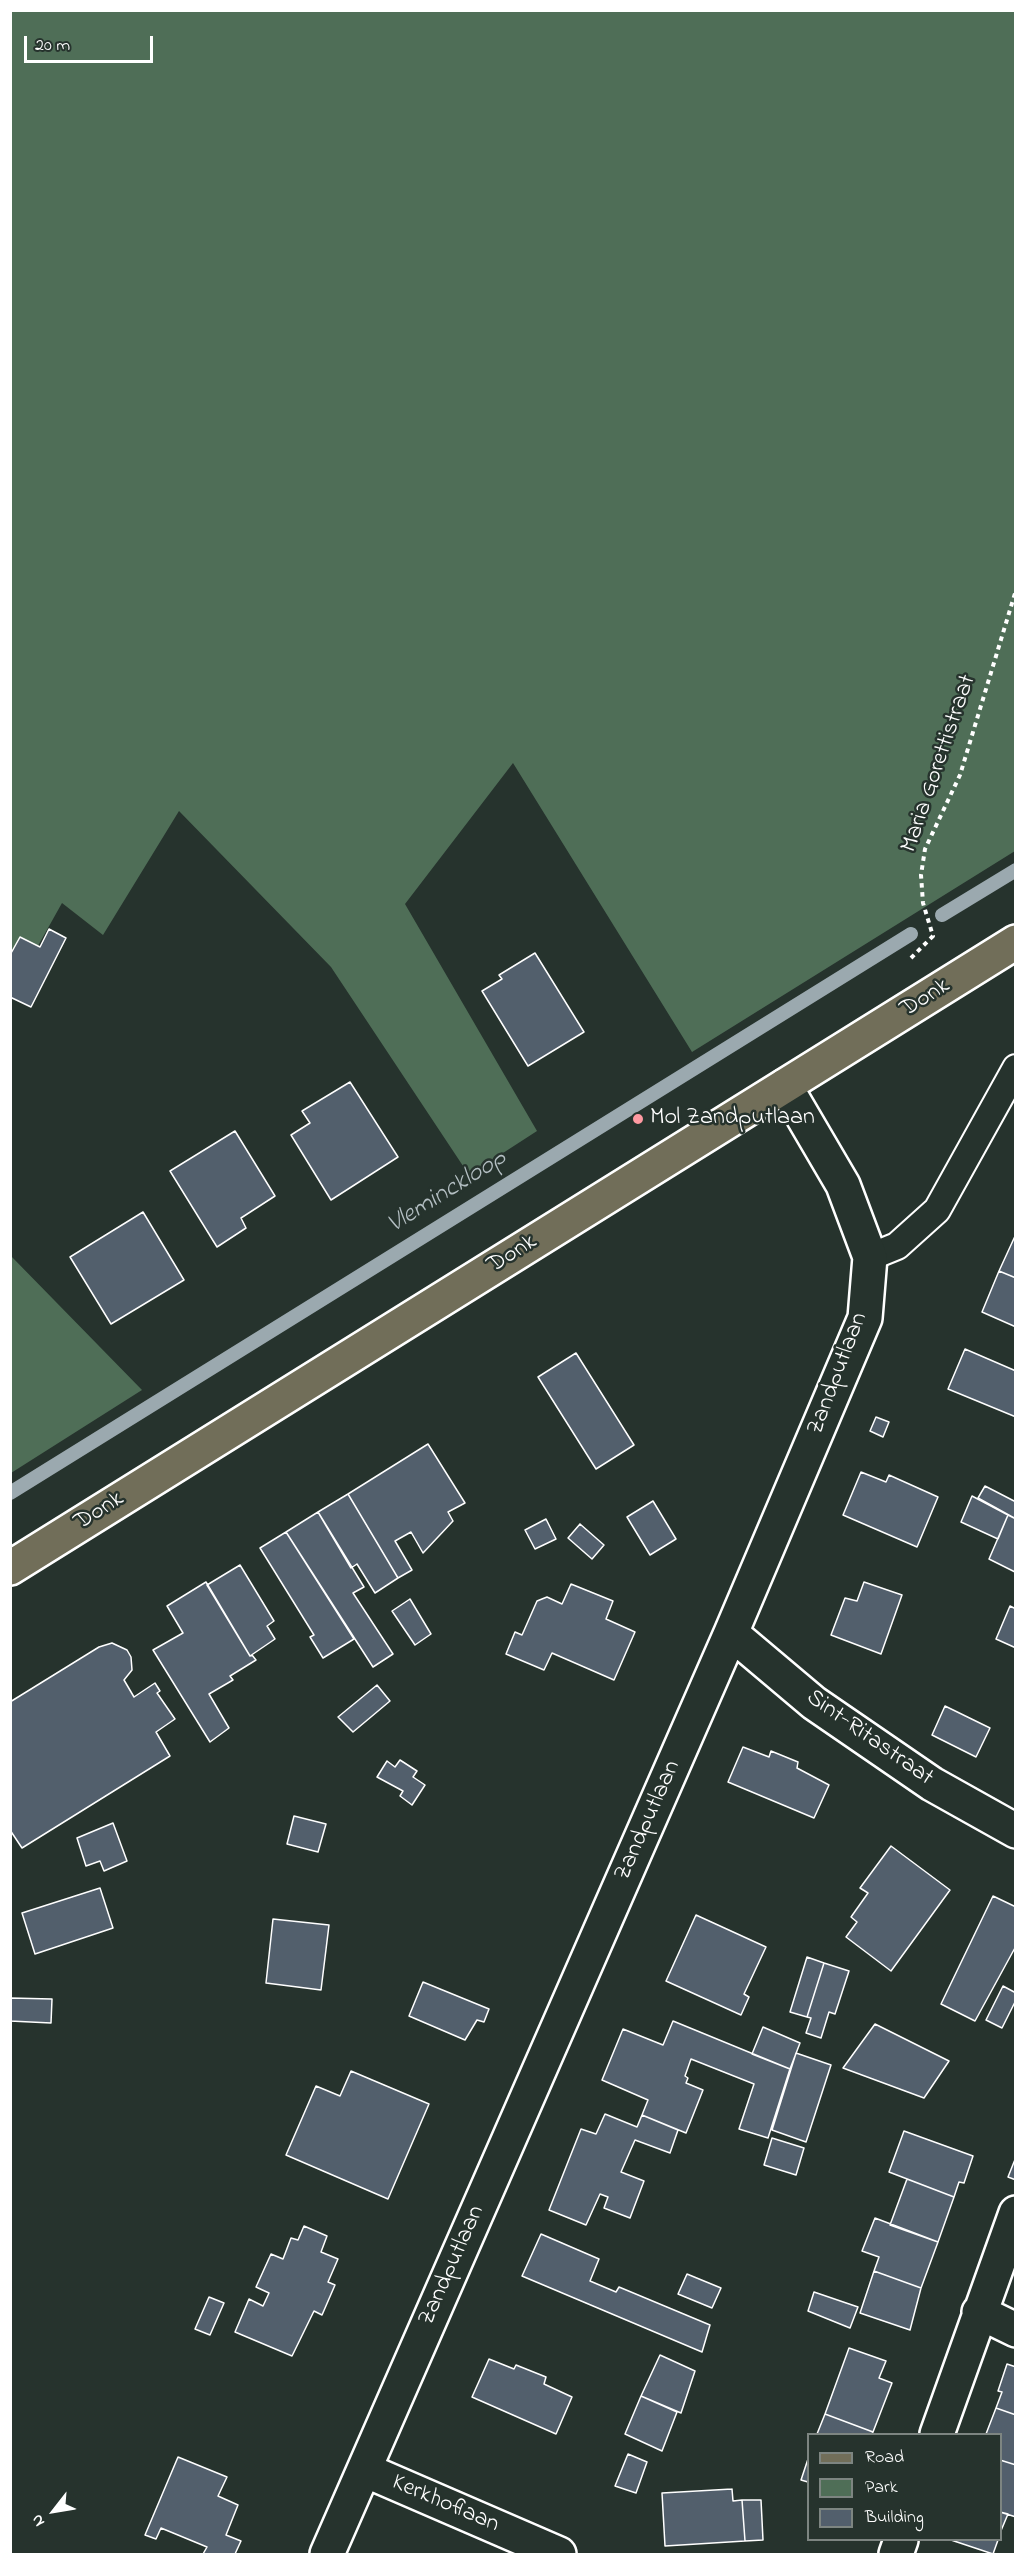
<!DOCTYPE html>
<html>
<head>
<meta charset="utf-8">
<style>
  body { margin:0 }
  #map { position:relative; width:1026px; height:2565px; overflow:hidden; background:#26332d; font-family:"Indie Flower",sans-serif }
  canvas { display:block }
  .frame { position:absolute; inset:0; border:12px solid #fff; pointer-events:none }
  .legend { position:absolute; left:807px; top:2433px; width:195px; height:108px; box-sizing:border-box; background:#26332d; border:2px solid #7d8581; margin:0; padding:8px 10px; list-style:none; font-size:18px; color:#fff }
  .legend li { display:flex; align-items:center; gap:12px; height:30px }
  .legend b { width:30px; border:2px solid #7d8581 }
  .north { position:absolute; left:24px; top:2481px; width:60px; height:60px; -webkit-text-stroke:4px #26332d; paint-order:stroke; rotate:239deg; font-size:16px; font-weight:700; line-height:24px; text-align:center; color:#fff }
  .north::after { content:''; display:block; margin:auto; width:21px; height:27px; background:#fff; clip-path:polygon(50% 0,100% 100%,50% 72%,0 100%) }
  .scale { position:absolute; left:24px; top:36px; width:129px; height:27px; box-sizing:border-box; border:3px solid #fff; border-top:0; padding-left:8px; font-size:18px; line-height:21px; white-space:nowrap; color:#fff; -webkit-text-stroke:4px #26332d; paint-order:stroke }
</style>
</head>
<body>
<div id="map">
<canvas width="1026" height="2565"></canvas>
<div class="frame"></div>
<ul class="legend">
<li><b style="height:8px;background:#716e59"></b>Road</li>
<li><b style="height:16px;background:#4f6e57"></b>Park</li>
<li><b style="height:16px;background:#525f6c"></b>Building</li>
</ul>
<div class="north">N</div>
<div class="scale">20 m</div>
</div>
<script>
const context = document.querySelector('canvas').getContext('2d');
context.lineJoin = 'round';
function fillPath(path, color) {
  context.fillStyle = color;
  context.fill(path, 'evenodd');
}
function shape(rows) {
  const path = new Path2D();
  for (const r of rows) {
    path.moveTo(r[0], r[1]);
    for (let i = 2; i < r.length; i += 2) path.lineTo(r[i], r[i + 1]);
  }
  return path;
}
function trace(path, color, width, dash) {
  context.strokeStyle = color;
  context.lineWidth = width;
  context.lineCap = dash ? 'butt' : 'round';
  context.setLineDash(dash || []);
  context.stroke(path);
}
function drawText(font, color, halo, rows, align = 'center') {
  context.font = font + ' "Indie Flower",sans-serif';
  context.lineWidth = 5;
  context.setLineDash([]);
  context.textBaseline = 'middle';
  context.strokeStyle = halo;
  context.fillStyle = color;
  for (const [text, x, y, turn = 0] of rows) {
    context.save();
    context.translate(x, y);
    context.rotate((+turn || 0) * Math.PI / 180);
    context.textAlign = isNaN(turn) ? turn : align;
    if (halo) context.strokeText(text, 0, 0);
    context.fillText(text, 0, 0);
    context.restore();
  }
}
fillPath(shape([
  [11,11,1015,11,1015,851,692,1052,513,763,405,904,537,1131,469,1175,331,967,179,811,103,935,62,903,11,994],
  [11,1256,142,1390,11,1473]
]), '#4f6e57');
trace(shape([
  [942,915,1016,870],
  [10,1493,911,934]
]), '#9ba9af', 14);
const building = shape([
  [49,929,66,938,31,1007,10,997,10,955,20,937,40,947,49,929],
  [535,953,584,1032,528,1066,482,991,502,979,499,975,535,953],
  [350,1082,398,1157,331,1200,291,1135,310,1123,302,1111,350,1082],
  [235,1131,275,1196,241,1218,246,1228,217,1247,170,1171,235,1131],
  [143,1212,184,1280,111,1324,70,1257,143,1212],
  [1016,1234,1016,1278,999,1271,1016,1234],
  [999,1271,1016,1278,1016,1327,982,1312,999,1271],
  [965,1349,1016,1371,1016,1417,948,1389,965,1349],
  [576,1353,634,1445,596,1469,538,1377,576,1353],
  [876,1417,889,1422,883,1437,870,1431,876,1417],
  [428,1444,465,1503,448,1512,453,1521,423,1553,411,1532,395,1541,412,1570,398,1578,348,1494,428,1444],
  [861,1472,886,1482,889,1475,938,1497,917,1547,843,1515,861,1472],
  [985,1486,1016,1502,1016,1519,978,1498,985,1486],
  [348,1494,398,1578,375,1593,357,1564,351,1568,318,1512,348,1494],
  [972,1496,1008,1515,998,1539,961,1522,972,1496],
  [653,1501,676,1539,650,1555,627,1517,653,1501],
  [318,1512,364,1587,353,1593,393,1654,373,1667,286,1532,318,1512],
  [1008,1515,1016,1519,1015,1572,989,1559,1008,1515],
  [546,1519,556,1539,535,1549,525,1530,546,1519],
  [580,1524,604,1545,592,1559,568,1538,580,1524],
  [286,1532,354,1639,323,1658,310,1637,314,1635,260,1548,286,1532],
  [240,1565,274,1621,267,1626,275,1639,250,1656,207,1585,240,1565],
  [206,1582,250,1656,252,1655,256,1660,230,1676,233,1680,209,1694,229,1728,210,1742,153,1650,183,1633,167,1606,206,1582],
  [864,1582,902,1595,881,1654,831,1635,845,1598,857,1601,864,1582],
  [571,1584,613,1601,606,1619,635,1632,614,1680,552,1653,544,1670,506,1654,515,1632,522,1635,537,1601,547,1597,562,1604,571,1584],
  [410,1599,431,1634,415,1645,392,1611,410,1599],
  [1010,1606,1016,1609,1016,1648,996,1639,1010,1606],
  [112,1643,127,1650,131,1657,132,1670,124,1680,134,1697,155,1683,160,1691,157,1693,175,1719,156,1732,170,1756,22,1848,10,1830,10,1702,99,1647,112,1643],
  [377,1685,390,1701,353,1732,338,1717,377,1685],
  [945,1706,990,1728,976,1757,932,1735,945,1706],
  [743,1747,769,1757,771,1751,798,1762,797,1768,829,1785,814,1818,728,1782,743,1747],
  [400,1760,417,1771,413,1777,425,1785,412,1805,400,1796,403,1791,377,1777,387,1761,395,1767,400,1760],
  [294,1816,326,1824,318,1852,287,1844,294,1816],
  [113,1823,127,1861,104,1871,100,1861,86,1866,77,1838,113,1823],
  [891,1846,950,1890,891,1971,846,1937,857,1922,851,1917,868,1893,860,1888,891,1846],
  [100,1888,113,1928,35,1954,22,1913,100,1888],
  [993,1896,1016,1907,1016,1946,975,2021,941,2004,993,1896],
  [696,1915,766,1947,744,1994,749,1997,741,2015,666,1981,696,1915],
  [273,1919,329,1925,321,1990,266,1983,273,1919],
  [807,1957,824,1963,807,2017,790,2012,807,1957],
  [824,1963,849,1971,835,2014,829,2012,821,2038,806,2033,811,2018,807,2017,824,1963],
  [423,1982,489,2009,484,2022,477,2020,465,2040,409,2016,423,1982],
  [1003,1986,1016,1993,1016,2000,1002,2028,986,2020,1003,1986],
  [10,1998,52,1999,51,2023,10,2021,10,1998],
  [673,2021,790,2069,768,2138,739,2129,754,2084,691,2059,685,2076,688,2078,686,2083,703,2090,686,2133,642,2115,648,2100,602,2080,623,2029,663,2045,673,2021],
  [875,2024,949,2061,924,2098,843,2068,875,2024],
  [763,2027,800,2043,790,2069,752,2054,763,2027],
  [796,2053,831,2065,806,2142,772,2130,796,2053],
  [351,2071,429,2104,388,2199,286,2155,316,2086,340,2096,351,2071],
  [605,2114,637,2127,642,2115,678,2130,670,2153,635,2140,621,2172,644,2181,630,2218,604,2208,608,2197,600,2194,586,2225,549,2210,581,2129,596,2134,605,2114],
  [904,2131,973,2156,964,2183,959,2182,954,2197,889,2172,904,2131],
  [772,2138,804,2148,796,2175,764,2165,772,2138],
  [1016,2157,1016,2180,1008,2177,1016,2157],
  [907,2179,954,2197,938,2242,890,2225,907,2179],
  [875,2218,938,2242,921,2288,874,2271,879,2257,862,2251,875,2218],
  [304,2226,327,2236,321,2252,338,2259,328,2282,335,2285,322,2315,314,2311,292,2356,235,2332,249,2299,263,2306,269,2293,256,2287,271,2254,283,2259,291,2238,298,2240,304,2226],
  [541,2234,599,2259,590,2281,616,2292,619,2287,710,2325,702,2352,522,2276,541,2234],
  [874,2271,921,2288,910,2330,860,2313,874,2271],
  [687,2274,721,2288,712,2308,678,2294,687,2274],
  [814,2292,858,2307,850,2328,808,2311,814,2292],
  [209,2297,224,2303,210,2335,195,2329,209,2297],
  [849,2348,886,2361,879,2378,892,2383,873,2432,825,2414,849,2348],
  [660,2355,695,2371,681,2413,641,2396,660,2355],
  [489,2359,514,2369,516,2365,546,2377,544,2384,572,2397,556,2434,472,2397,489,2359],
  [1007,2364,1016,2367,1016,2415,996,2408,1002,2392,998,2391,1007,2364],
  [641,2396,677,2412,662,2451,625,2434,641,2396],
  [996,2408,1016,2415,1016,2465,1000,2460,1000,2434,986,2434,996,2408],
  [825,2414,873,2432,872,2434,817,2434,825,2414],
  [628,2454,647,2462,636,2493,615,2486,628,2454],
  [178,2457,227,2477,218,2496,238,2505,226,2535,241,2541,235,2554,203,2554,207,2547,161,2528,156,2539,145,2535,178,2457],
  [808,2459,808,2482,801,2480,808,2459],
  [1000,2460,1016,2465,1016,2517,1000,2512,1000,2460],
  [732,2489,733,2501,742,2500,745,2541,665,2546,662,2493,732,2489],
  [742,2500,761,2500,763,2540,745,2541,742,2500],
  [1000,2512,1008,2514,1000,2533,1000,2512],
  [951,2540,998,2540,993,2554,951,2540]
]);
fillPath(building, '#525f6c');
trace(building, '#fff', 1.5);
const lane = shape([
  [870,1257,897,1246,937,1210,1016,1068]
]);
const street = shape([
  [731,1633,814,1703,932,1784,1016,1831],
  [979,2312,1016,2330],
  [937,2434,1016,2213],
  [365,2470,559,2554],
  [327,2554,731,1633,865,1318,870,1257,843,1185,785,1086],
  [896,2554,901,2540]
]);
const primary = shape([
  [10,1568,1016,942]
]);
trace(lane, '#fff', 30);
trace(street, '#fff', 38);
trace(primary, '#fff', 38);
trace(shape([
  [911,958,933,936,923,903,921,875,925,849,960,775,1016,590]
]), '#fff', 4, [4.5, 4.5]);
trace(lane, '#26332d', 26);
trace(street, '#26332d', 33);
trace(primary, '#716e59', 33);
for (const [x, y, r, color] of [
  [638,1119,6,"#ff9aa2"]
]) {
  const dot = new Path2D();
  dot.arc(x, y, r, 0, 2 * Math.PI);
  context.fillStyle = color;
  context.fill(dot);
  trace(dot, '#26332d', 2);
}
drawText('24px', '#fff', '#26332d', [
  ["Maria Gorettistraat",940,764,-71],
  ["Donk",926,999,-32],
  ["Donk",513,1255,-32],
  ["Zandputlaan",839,1374,-69],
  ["Donk",100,1512,-32],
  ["Sint-Ritastraat",869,1739,35],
  ["Zandputlaan",649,1821,-66],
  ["Zandputlaan",453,2266,-66],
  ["Kerkhoflaan",445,2505,23]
]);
drawText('24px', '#fff', '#26332d', [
  ["Mol Zandputlaan",650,1119]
], 'left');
drawText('italic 26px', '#b4bfc3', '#26332d', [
  ["Vleminckloop",448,1193,-32]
]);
</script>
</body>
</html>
